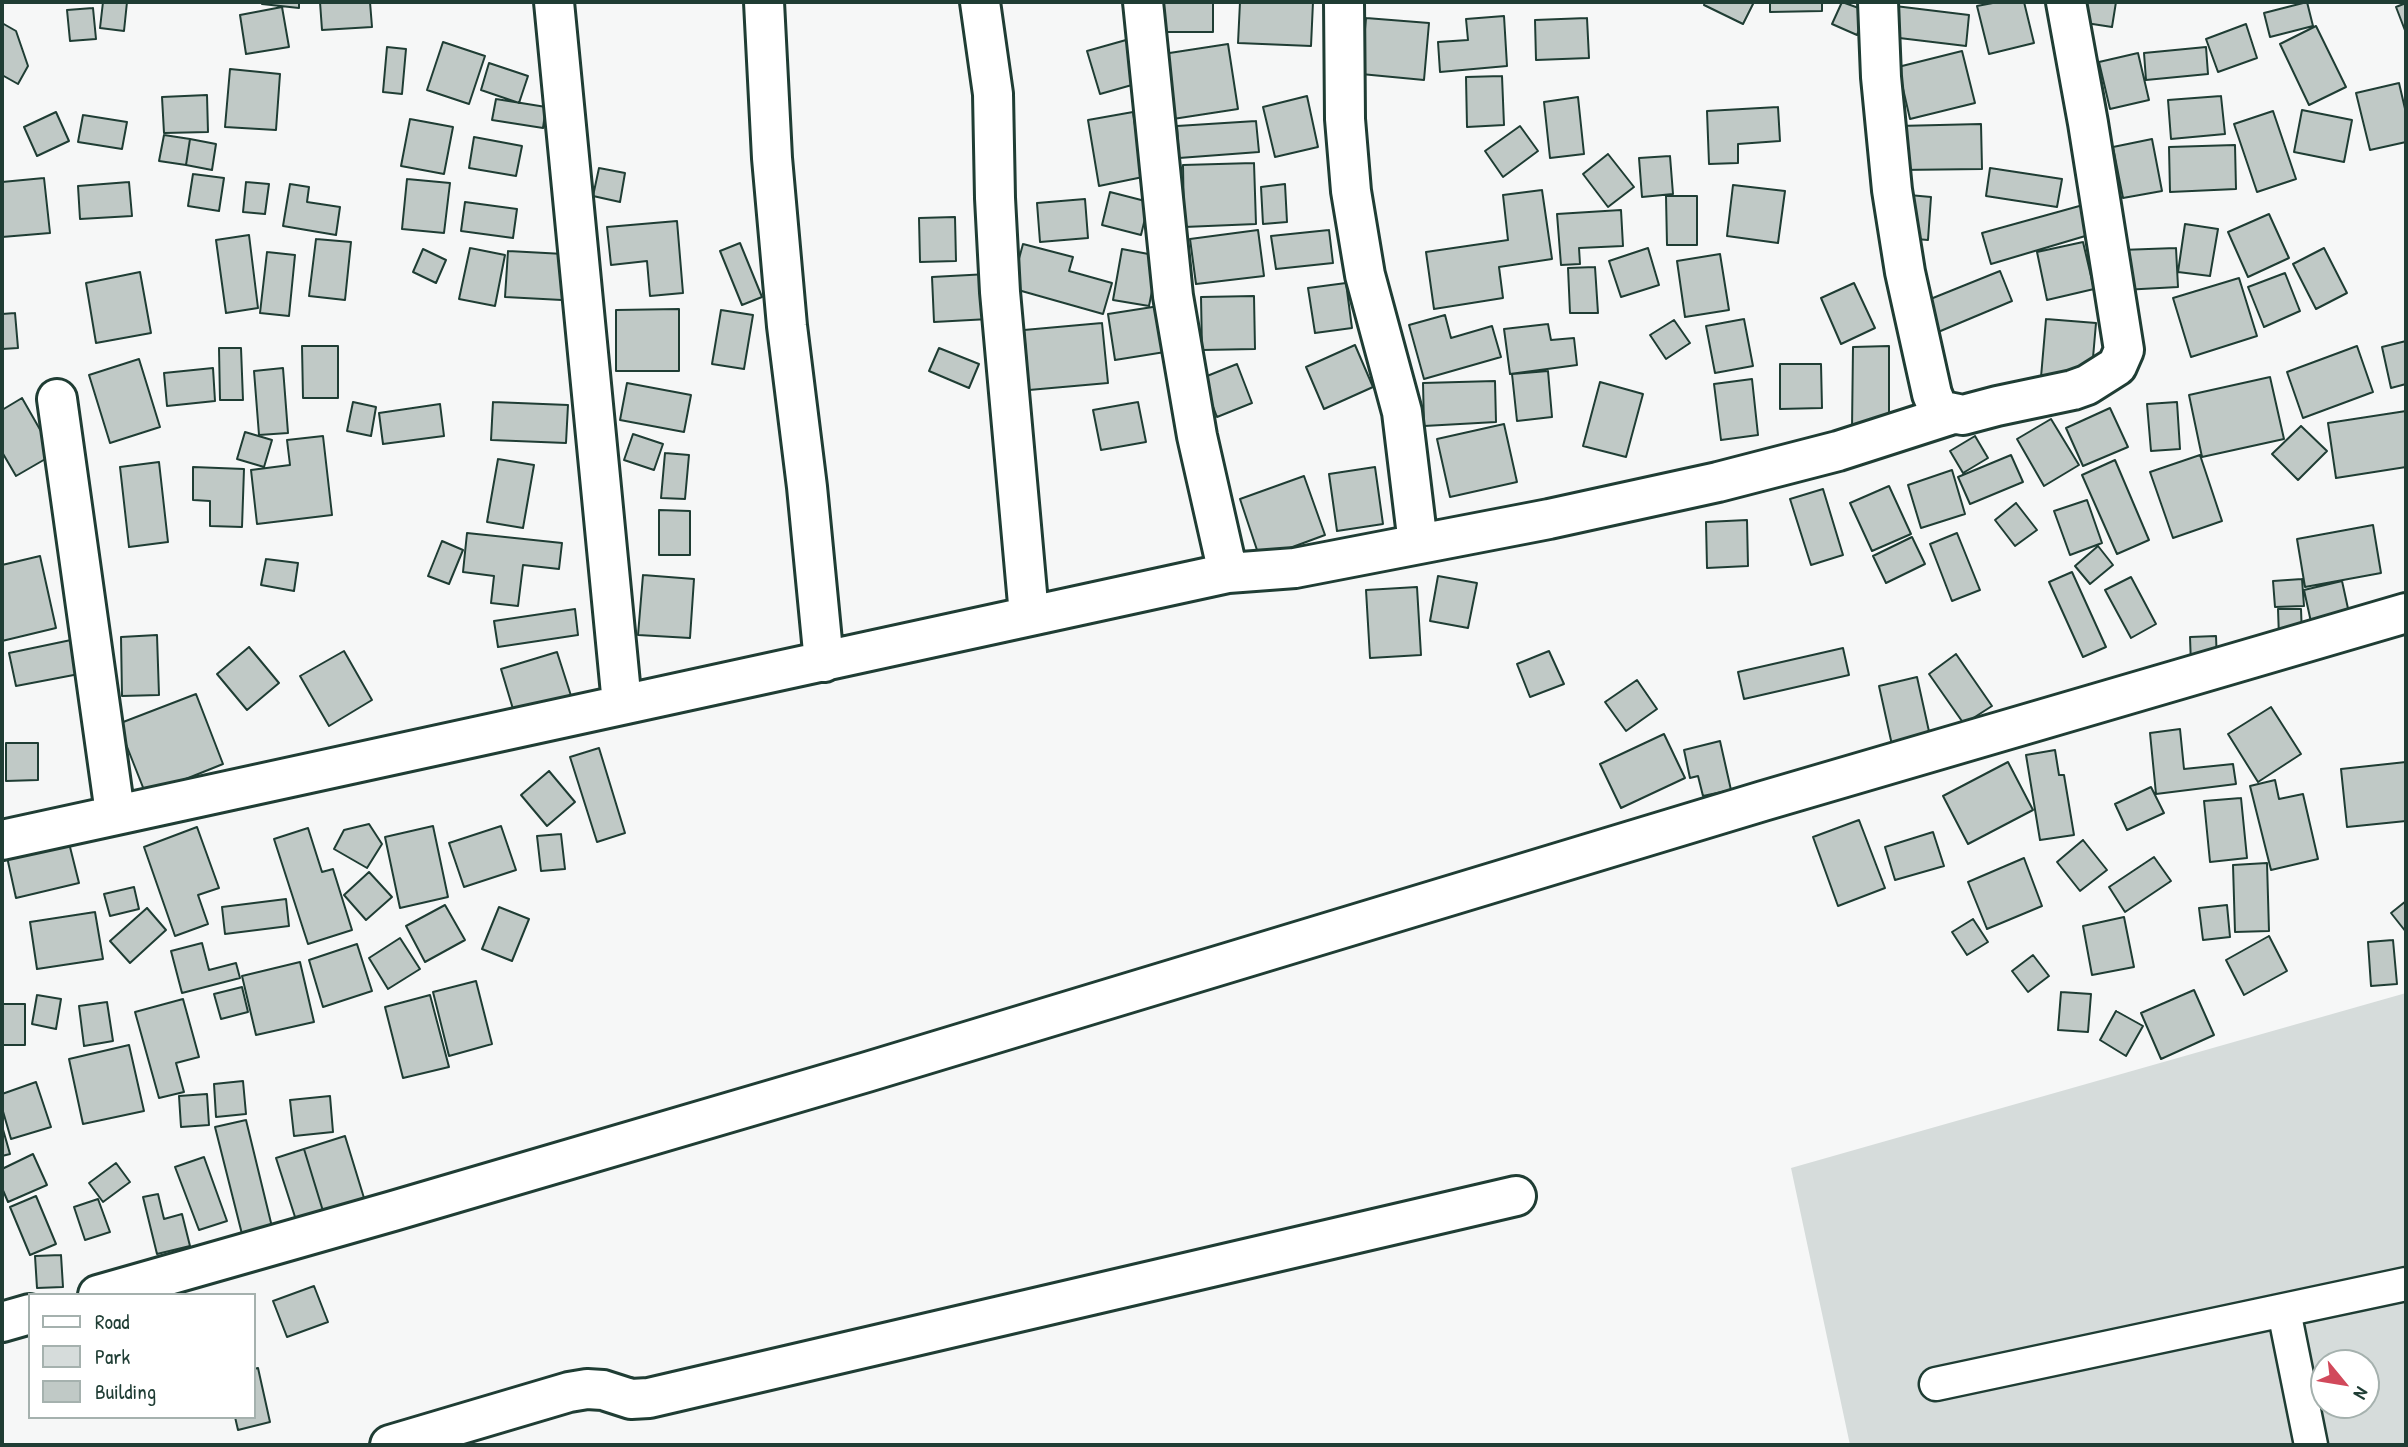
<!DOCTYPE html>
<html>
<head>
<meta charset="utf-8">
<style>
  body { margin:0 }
  #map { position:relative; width:2408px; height:1447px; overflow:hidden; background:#f6f7f7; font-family:"Patrick Hand",sans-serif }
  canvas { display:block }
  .frame { position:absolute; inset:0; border:4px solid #1f3d34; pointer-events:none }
  .legend { position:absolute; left:28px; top:1293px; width:228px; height:126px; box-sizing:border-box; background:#fff; border:2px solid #a5b1ae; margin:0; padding:9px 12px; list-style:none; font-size:21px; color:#1f3d34 }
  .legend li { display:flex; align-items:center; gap:14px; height:35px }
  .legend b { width:35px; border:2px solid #a5b1ae }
  .north { position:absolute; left:2310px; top:1349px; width:70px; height:70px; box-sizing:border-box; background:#fff; border:2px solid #a5b1ae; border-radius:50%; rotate:120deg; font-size:19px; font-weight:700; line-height:28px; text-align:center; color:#1f3d34 }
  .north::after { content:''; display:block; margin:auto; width:24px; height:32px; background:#d1495b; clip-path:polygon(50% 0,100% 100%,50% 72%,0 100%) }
</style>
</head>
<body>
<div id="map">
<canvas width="2408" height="1447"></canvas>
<div class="frame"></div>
<ul class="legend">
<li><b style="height:9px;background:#fff"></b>Road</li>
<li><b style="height:19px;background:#d6dcdb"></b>Park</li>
<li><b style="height:19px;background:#c0c9c6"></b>Building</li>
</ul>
<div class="north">N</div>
</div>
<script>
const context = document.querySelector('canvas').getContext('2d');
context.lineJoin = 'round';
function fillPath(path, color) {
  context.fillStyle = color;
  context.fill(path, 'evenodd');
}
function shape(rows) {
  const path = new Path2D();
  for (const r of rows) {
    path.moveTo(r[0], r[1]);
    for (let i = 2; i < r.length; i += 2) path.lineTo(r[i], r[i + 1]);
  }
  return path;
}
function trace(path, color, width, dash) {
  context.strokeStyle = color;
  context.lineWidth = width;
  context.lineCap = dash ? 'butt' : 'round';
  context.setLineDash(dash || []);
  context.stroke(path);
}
fillPath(shape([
  [2406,993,2406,1445,1850,1445,1791,1168],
  [2324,1363,2366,1363,2366,1405,2324,1405]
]), '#d6dcdb');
const building = shape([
  [103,2,127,2,124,31,100,28,103,2],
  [262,2,299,2,299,8,262,4,262,2],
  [320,2,370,2,372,27,322,30,320,2],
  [1158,2,1213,2,1213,32,1157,32,1158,2],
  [1240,2,1313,2,1311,46,1238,43,1240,2],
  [1705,2,1754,2,1743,24,1704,5,1705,2],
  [1770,2,1822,2,1822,11,1770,12,1770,2],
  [1842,2,1867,11,1857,35,1832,24,1842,2],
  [1998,2,2024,2,2034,43,1989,54,1977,6,1998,2],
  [2076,2,2116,2,2112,27,2073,21,2076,2],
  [2307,2,2313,26,2270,37,2264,13,2307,2],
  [2406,3,2406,33,2396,7,2406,3],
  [1895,6,1969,15,1966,46,1891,37,1895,6],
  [282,7,289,47,246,54,240,15,282,7],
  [93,8,96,39,70,41,67,10,93,8],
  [1504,16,1507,66,1440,72,1438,42,1468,40,1466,19,1504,16],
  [1366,18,1429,23,1424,80,1361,74,1366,18],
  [1587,18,1589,58,1536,60,1535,20,1587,18],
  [2,23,16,31,28,66,18,84,2,75,2,23],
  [2246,24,2257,58,2218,72,2206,39,2246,24],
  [2316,26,2346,87,2309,105,2280,44,2316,26],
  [1126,40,1139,83,1100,94,1087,51,1126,40],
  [443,42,485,56,469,104,427,90,443,42],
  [1228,44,1238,109,1173,119,1163,54,1228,44],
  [387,47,406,49,402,94,383,92,387,47],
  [2206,47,2208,74,2146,80,2144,53,2206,47],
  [1962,51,1975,103,1910,119,1898,67,1962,51],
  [2138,53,2149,100,2110,109,2099,62,2138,53],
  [489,63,528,76,519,103,481,90,489,63],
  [230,69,280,74,276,130,225,127,230,69],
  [1502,76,1504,125,1467,127,1466,77,1502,76],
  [2399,83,2406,113,2406,142,2370,150,2356,93,2399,83],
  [207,95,208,132,164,133,162,97,207,95],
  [1307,96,1318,147,1275,157,1263,107,1307,96],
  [2221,96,2225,134,2171,139,2168,100,2221,96],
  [1578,97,1584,154,1550,158,1544,102,1578,97],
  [496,99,546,107,543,128,492,120,496,99],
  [1778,107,1780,141,1738,144,1738,163,1709,164,1707,111,1778,107],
  [2302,110,2352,120,2344,162,2294,152,2302,110],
  [2273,111,2296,179,2257,192,2234,124,2273,111],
  [56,112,69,141,37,156,24,127,56,112],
  [1133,112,1143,177,1099,186,1088,120,1133,112],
  [83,115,127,122,122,149,78,142,83,115],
  [410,119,453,127,444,174,401,166,410,119],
  [1256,121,1259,152,1179,158,1177,126,1256,121],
  [1981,124,1982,169,1899,170,1898,126,1981,124],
  [1520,126,1538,151,1503,177,1485,151,1520,126],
  [164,135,190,139,186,165,159,161,164,135],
  [474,137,522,146,516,176,469,168,474,137],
  [190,139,216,144,212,170,186,165,190,139],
  [2152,139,2162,191,2123,198,2113,147,2152,139],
  [2235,145,2236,189,2170,192,2169,147,2235,145],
  [1608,154,1634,187,1608,207,1583,174,1608,154],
  [1670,156,1673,194,1642,197,1639,158,1670,156],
  [1254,163,1256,224,1184,227,1183,165,1254,163],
  [599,168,625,173,620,202,593,196,599,168],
  [1990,168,2062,179,2057,207,1986,196,1990,168],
  [193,174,224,178,219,211,188,206,193,174],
  [44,178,50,233,2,237,2,182,44,178],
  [407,179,450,183,444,233,402,229,407,179],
  [129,182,132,216,80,219,78,186,129,182],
  [246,182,269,184,265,214,243,212,246,182],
  [290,184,309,187,307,202,340,207,336,235,283,226,290,184],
  [1285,184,1287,222,1263,224,1261,187,1285,184],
  [1733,185,1785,191,1778,243,1727,236,1733,185],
  [1542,190,1552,259,1499,267,1503,298,1434,309,1426,252,1508,240,1503,195,1542,190],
  [1110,192,1149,202,1141,235,1102,225,1110,192],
  [1909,195,1931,197,1928,240,1904,238,1909,195],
  [1666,196,1697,196,1697,245,1667,245,1666,196],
  [1085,199,1088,238,1040,242,1037,203,1085,199],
  [465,202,517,209,513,238,461,231,465,202],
  [2083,205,2092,234,1991,264,1982,233,2083,205],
  [1621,210,1623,246,1579,248,1580,264,1561,265,1557,214,1621,210],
  [2269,214,2289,258,2248,277,2228,232,2269,214],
  [955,217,956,261,920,262,919,218,955,217],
  [677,221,683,293,650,296,647,261,611,265,607,227,677,221],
  [2185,224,2218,229,2210,276,2178,272,2185,224],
  [1258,230,1264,276,1196,284,1190,239,1258,230],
  [1329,230,1333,263,1276,269,1271,236,1329,230],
  [249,235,258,308,226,313,216,240,249,235],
  [316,239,351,242,345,300,309,296,316,239],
  [2083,242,2094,289,2047,300,2037,252,2083,242],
  [740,243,762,297,742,305,720,251,740,243],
  [1023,244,1073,257,1069,271,1112,283,1103,314,1011,288,1023,244],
  [470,248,505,255,495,306,459,299,470,248],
  [1648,248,1659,285,1621,297,1609,261,1648,248],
  [2176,248,2178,287,2123,290,2121,250,2176,248],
  [2324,248,2347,293,2316,309,2293,264,2324,248],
  [423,249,446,260,436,283,413,272,423,249],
  [1122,249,1159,256,1149,306,1113,300,1122,249],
  [508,251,564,254,562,300,505,297,508,251],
  [267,252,295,255,289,316,260,313,267,252],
  [1720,254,1729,310,1685,317,1677,261,1720,254],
  [1595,267,1598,313,1570,313,1568,268,1595,267],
  [2000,271,2012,301,1931,335,1918,304,2000,271],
  [140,272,151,333,96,343,86,283,140,272],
  [2285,273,2300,311,2264,327,2248,287,2285,273],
  [988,274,989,319,934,322,932,277,988,274],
  [2239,278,2257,336,2191,357,2173,298,2239,278],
  [1346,283,1352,328,1315,333,1308,288,1346,283],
  [1854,283,1875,328,1841,344,1821,298,1854,283],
  [1254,296,1255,349,1202,350,1201,297,1254,296],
  [1159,306,1165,352,1115,360,1108,314,1159,306],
  [679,309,679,371,616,371,616,310,679,309],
  [721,310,753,315,744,369,712,364,721,310],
  [15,313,18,348,2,349,2,314,15,313],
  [1445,315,1451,338,1492,326,1501,357,1424,379,1409,325,1445,315],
  [1744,319,1753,366,1715,373,1706,326,1744,319],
  [2046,319,2096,323,2091,381,2041,377,2046,319],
  [1674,320,1690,343,1666,359,1650,335,1674,320],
  [1102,323,1108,383,1029,390,1024,330,1102,323],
  [1548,324,1551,340,1574,338,1577,365,1510,374,1504,329,1548,324],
  [2406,341,2406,384,2391,388,2382,347,2406,341],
  [1355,345,1373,387,1324,409,1306,367,1355,345],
  [302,346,338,346,338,398,303,398,302,346],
  [1889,346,1889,429,1852,429,1853,347,1889,346],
  [2357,346,2373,392,2303,418,2287,372,2357,346],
  [219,348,241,348,243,400,220,400,219,348],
  [939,348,979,364,969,388,929,371,939,348],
  [139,359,160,427,110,443,89,375,139,359],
  [1237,364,1252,403,1217,417,1202,378,1237,364],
  [1780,364,1821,364,1822,408,1780,409,1780,364],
  [213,368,215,401,167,406,164,373,213,368],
  [283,368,288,433,259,435,254,371,283,368],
  [1548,371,1552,417,1517,421,1512,374,1548,371],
  [2270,377,2284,439,2202,457,2189,395,2270,377],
  [1752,379,1758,435,1721,440,1714,384,1752,379],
  [1495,381,1496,422,1424,426,1423,383,1495,381],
  [1600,382,1643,394,1626,457,1583,446,1600,382],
  [627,383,691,395,684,432,620,420,627,383],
  [22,398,54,454,16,476,2,452,2,410,22,398],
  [353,402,376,407,371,436,347,431,353,402],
  [493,402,568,405,566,443,491,440,493,402],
  [1138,402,1146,442,1101,450,1093,410,1138,402],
  [2177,402,2180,449,2151,451,2147,404,2177,402],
  [440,404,444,436,383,444,379,413,440,404],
  [2110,408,2128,447,2083,466,2066,428,2110,408],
  [2406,411,2406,467,2336,478,2328,423,2406,411],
  [2051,419,2079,465,2044,486,2017,439,2051,419],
  [1504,424,1517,482,1450,497,1437,439,1504,424],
  [2301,426,2327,451,2298,480,2272,454,2301,426],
  [245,432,272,440,264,467,237,459,245,432],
  [633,434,663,444,654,470,624,460,633,434],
  [323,436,332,515,257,524,251,470,290,465,287,440,323,436],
  [1975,436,1988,458,1963,473,1950,451,1975,436],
  [665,453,689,455,685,499,661,498,665,453],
  [2011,455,2023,482,1970,504,1958,477,2011,455],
  [2200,455,2222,521,2173,538,2150,472,2200,455],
  [498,459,534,465,523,528,487,522,498,459],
  [2115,460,2149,540,2117,554,2082,475,2115,460],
  [159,462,168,542,129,547,120,467,159,462],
  [193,467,244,469,242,527,210,526,210,501,193,500,193,467],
  [1375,467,1383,524,1337,531,1329,474,1375,467],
  [1952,470,1965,514,1921,528,1908,485,1952,470],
  [1304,476,1325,535,1260,559,1240,499,1304,476],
  [1889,486,1911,534,1872,551,1850,503,1889,486],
  [1823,489,1843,555,1811,565,1790,499,1823,489],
  [2087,500,2102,543,2070,555,2054,511,2087,500],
  [2016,503,2037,530,2015,546,1995,520,2016,503],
  [659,510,690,511,690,555,659,555,659,510],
  [1747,520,1748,566,1707,568,1706,522,1747,520],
  [2373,525,2381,573,2305,587,2297,539,2373,525],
  [467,533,562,543,559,569,523,565,518,606,491,603,494,576,463,572,467,533],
  [1957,533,1980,590,1952,601,1930,544,1957,533],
  [1912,537,1925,564,1886,583,1873,556,1912,537],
  [442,541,463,550,449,584,428,576,442,541],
  [2098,546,2113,565,2090,584,2075,566,2098,546],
  [40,556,56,628,2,641,2,565,40,556],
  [266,559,298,563,294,591,261,585,266,559],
  [2072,572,2106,647,2083,657,2049,582,2072,572],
  [643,575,694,579,690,638,638,635,643,575],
  [1438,576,1477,583,1468,628,1430,621,1438,576],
  [2131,577,2156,624,2131,638,2105,590,2131,577],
  [2302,579,2304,606,2275,607,2273,581,2302,579],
  [2342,581,2349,613,2311,622,2304,590,2342,581],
  [1417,587,1421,655,1370,658,1366,590,1417,587],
  [575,609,578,635,498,647,494,621,575,609],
  [2278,609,2301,609,2302,636,2279,637,2278,609],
  [157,635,159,695,122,696,121,637,157,635],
  [2216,636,2217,663,2191,665,2190,637,2216,636],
  [71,640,79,674,16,686,9,653,71,640],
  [249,647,279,683,247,710,217,674,249,647],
  [1843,648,1849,675,1744,699,1738,672,1843,648],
  [344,651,372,700,329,726,300,676,344,651],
  [1549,651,1564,684,1530,697,1517,664,1549,651],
  [557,652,573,702,516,719,501,669,557,652],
  [1956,654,1992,706,1964,724,1929,674,1956,654],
  [1917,677,1932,745,1894,754,1879,686,1917,677],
  [1637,680,1657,709,1626,731,1605,702,1637,680],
  [196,694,223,764,146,795,118,724,196,694],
  [2271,707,2301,754,2258,782,2228,734,2271,707],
  [2180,729,2184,769,2233,764,2236,784,2156,794,2150,733,2180,729],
  [1664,734,1685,778,1621,808,1600,764,1664,734],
  [1720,741,1731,790,1703,796,1698,776,1690,778,1684,750,1720,741],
  [6,743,38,743,38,780,6,781,6,743],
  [599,748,625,833,597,842,570,757,599,748],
  [2055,750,2059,775,2064,775,2074,835,2040,840,2026,755,2055,750],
  [2008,762,2033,810,1968,844,1943,796,2008,762],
  [2406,762,2406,821,2347,827,2341,769,2406,762],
  [549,771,575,802,547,826,521,795,549,771],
  [2275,780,2279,799,2303,794,2318,859,2271,870,2250,786,2275,780],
  [2151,787,2164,813,2127,830,2115,804,2151,787],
  [2241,798,2247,858,2210,862,2204,801,2241,798],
  [1859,820,1885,888,1838,906,1813,837,1859,820],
  [369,824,382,844,367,868,334,849,344,830,369,824],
  [433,826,448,897,400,908,385,837,433,826],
  [501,826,516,870,464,887,449,843,501,826],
  [197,827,219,888,198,895,208,924,175,936,144,847,197,827],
  [308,828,322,872,333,869,352,930,308,944,274,839,308,828],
  [1933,832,1944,866,1895,880,1885,847,1933,832],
  [561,834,565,869,541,871,537,836,561,834],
  [2083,840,2107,870,2080,891,2057,862,2083,840],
  [69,843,79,883,16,898,7,857,69,843],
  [2154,857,2171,881,2125,912,2109,887,2154,857],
  [2024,858,2042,906,1987,929,1968,882,2024,858],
  [2267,863,2269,931,2235,932,2233,865,2267,863],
  [369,872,392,897,366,920,344,895,369,872],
  [134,887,139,909,110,916,104,894,134,887],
  [286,899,289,926,225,934,222,907,286,899],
  [2406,901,2406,932,2391,913,2406,901],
  [445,905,465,940,425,962,406,926,445,905],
  [2227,905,2230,937,2203,940,2199,908,2227,905],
  [499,907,529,919,512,961,482,949,499,907],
  [147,908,166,930,130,963,110,941,147,908],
  [95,912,103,959,37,969,30,922,95,912],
  [2124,917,2134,967,2092,975,2083,926,2124,917],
  [1973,919,1988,942,1967,955,1952,932,1973,919],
  [2269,936,2287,971,2244,995,2226,960,2269,936],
  [400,938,420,969,388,989,369,958,400,938],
  [2393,940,2397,984,2371,986,2368,942,2393,940],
  [202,943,209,970,236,963,240,978,182,993,171,951,202,943],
  [357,944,372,991,323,1007,309,960,357,944],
  [2033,955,2049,976,2028,992,2012,971,2033,955],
  [300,962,314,1022,256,1035,242,976,300,962],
  [476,981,492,1044,449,1056,433,992,476,981],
  [242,987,248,1012,221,1019,214,994,242,987],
  [2194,990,2214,1035,2161,1059,2141,1013,2194,990],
  [2061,992,2091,994,2088,1032,2058,1030,2061,992],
  [37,995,61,999,56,1029,32,1024,37,995],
  [430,995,449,1067,403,1078,385,1007,430,995],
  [183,999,199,1057,176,1063,184,1092,159,1098,135,1012,183,999],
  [107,1002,113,1041,84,1046,79,1006,107,1002],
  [2,1004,25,1004,25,1045,2,1045,2,1004],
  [2116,1011,2143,1026,2126,1056,2100,1040,2116,1011],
  [129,1045,144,1111,83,1124,69,1059,129,1045],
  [243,1081,246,1114,216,1117,214,1084,243,1081],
  [36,1082,51,1127,11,1139,2,1108,2,1094,36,1082],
  [207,1094,209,1125,181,1127,179,1096,207,1094],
  [330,1096,333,1132,294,1136,290,1100,330,1096],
  [246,1120,273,1231,243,1238,215,1127,246,1120],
  [2,1126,10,1154,2,1156,2,1126],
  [345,1136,364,1198,323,1211,304,1149,345,1136],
  [304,1149,323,1211,296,1220,276,1158,304,1149],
  [33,1154,47,1185,8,1202,2,1188,2,1169,33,1154],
  [204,1157,227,1221,199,1230,175,1167,204,1157],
  [116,1163,130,1182,103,1202,89,1183,116,1163],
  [158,1194,164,1219,182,1214,190,1246,157,1254,143,1197,158,1194],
  [36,1196,56,1244,30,1255,10,1207,36,1196],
  [98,1199,110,1232,85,1240,74,1207,98,1199],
  [61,1255,63,1287,37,1288,35,1256,61,1255],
  [314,1286,328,1322,287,1337,273,1301,314,1286],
  [258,1368,270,1422,238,1430,235,1417,254,1417,254,1369,258,1368]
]);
fillPath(building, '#c0c9c6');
trace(building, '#1f3d34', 2);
const service = shape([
  [2284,1311,2311,1445],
  [1936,1384,2406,1284]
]);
const minor = shape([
  [554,2,622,704],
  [764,2,772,158,787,326,807,487,824,662],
  [980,2,993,94,995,198,1000,292,1029,615],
  [1143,2,1173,296,1197,436,1228,573],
  [1344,2,1345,119,1351,191,1365,275,1402,412,1418,544],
  [1878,2,1881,77,1892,190,1905,272,1932,394,1937,406,1943,411,1963,415,1997,406,2073,390,2087,385,2117,366,2124,350,2088,123,2066,2],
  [57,399,115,813],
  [2,840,1228,573,1295,568,1549,519,1718,482,1838,451,1953,414],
  [98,1295,393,1211,867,1072,1763,801,2406,613],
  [2,1322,30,1314],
  [390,1445,569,1392,587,1389,603,1390,631,1399,649,1398,1516,1196]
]);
trace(service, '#1f3d34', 37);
trace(minor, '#1f3d34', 44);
trace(service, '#fff', 32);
trace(minor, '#fff', 38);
</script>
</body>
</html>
